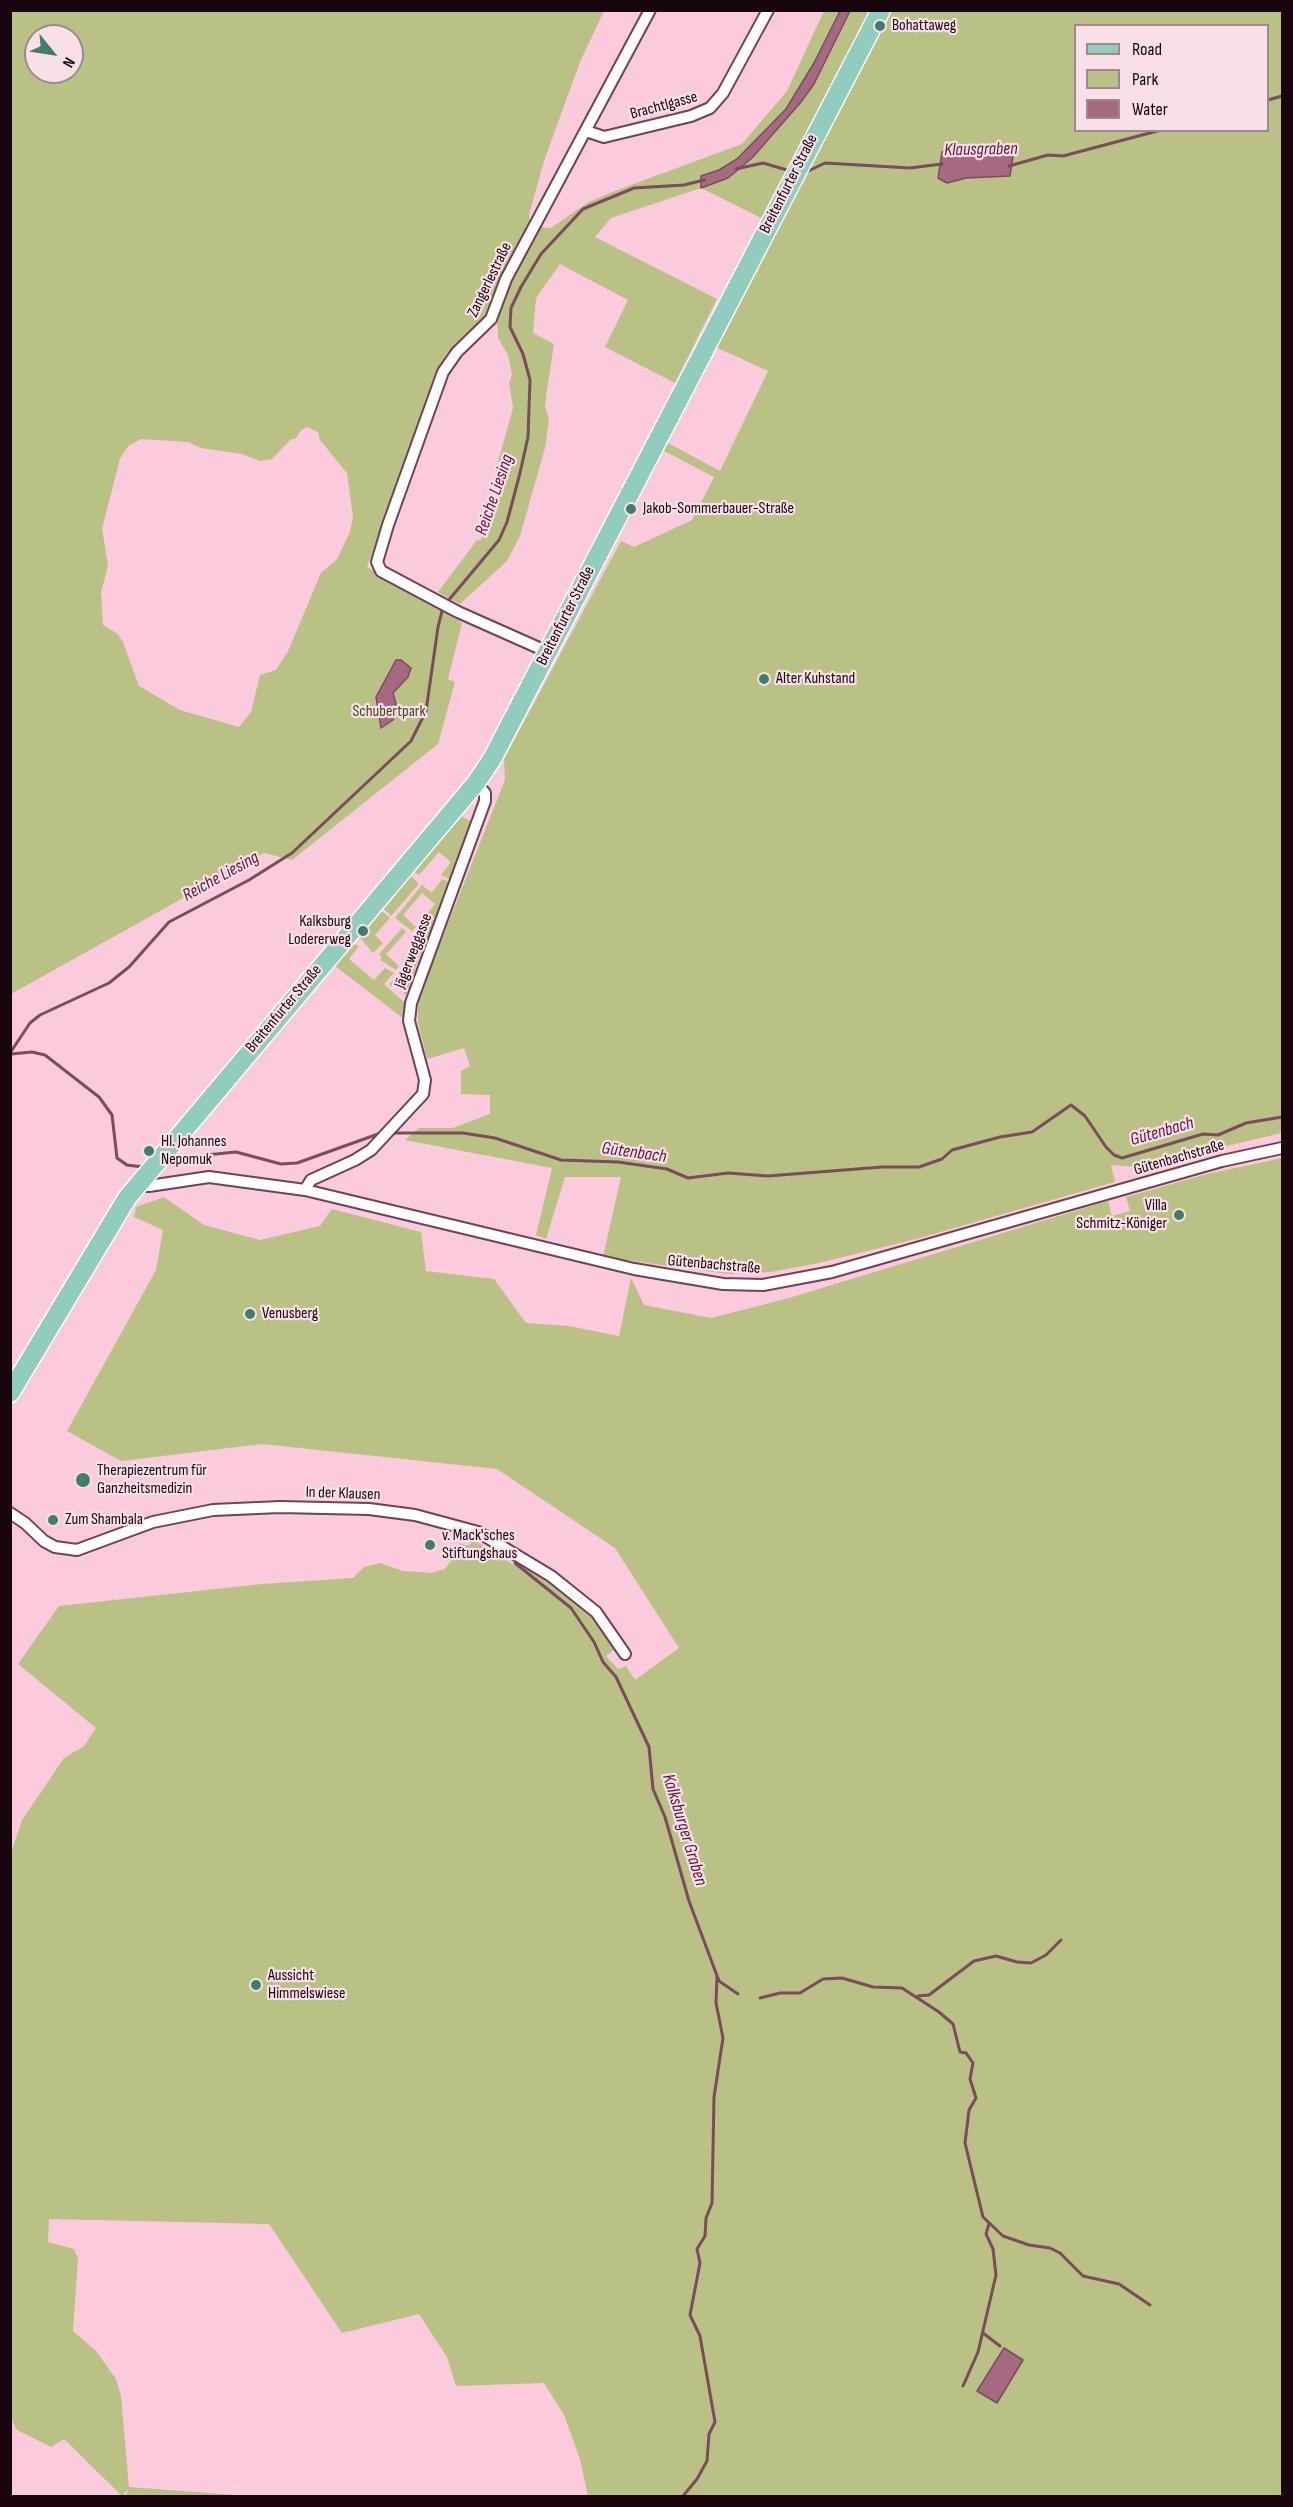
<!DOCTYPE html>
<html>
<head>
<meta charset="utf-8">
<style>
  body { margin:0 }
  #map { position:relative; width:1293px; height:2507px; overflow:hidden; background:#fbcadd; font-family:"Sofia Sans Condensed",sans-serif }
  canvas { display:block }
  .frame { position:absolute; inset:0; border:12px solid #18050e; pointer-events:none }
  .legend { position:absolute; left:1074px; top:24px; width:195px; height:108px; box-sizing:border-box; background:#f8dfe8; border:2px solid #9e8891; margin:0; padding:8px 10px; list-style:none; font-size:18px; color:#18050e }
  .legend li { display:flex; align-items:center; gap:12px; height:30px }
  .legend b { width:30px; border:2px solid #9e8891 }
  .north { position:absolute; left:24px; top:24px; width:60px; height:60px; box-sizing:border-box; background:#f8dfe8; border:2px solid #9e8891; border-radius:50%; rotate:120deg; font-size:16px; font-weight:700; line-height:24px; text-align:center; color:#18050e }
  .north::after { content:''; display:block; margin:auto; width:21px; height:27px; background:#3e7e6d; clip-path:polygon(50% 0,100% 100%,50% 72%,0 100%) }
</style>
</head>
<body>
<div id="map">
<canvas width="1293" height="2507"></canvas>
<div class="frame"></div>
<ul class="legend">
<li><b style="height:8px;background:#91cdbe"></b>Road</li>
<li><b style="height:16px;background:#bac185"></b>Park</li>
<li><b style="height:16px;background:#a56981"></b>Water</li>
</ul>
<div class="north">N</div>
</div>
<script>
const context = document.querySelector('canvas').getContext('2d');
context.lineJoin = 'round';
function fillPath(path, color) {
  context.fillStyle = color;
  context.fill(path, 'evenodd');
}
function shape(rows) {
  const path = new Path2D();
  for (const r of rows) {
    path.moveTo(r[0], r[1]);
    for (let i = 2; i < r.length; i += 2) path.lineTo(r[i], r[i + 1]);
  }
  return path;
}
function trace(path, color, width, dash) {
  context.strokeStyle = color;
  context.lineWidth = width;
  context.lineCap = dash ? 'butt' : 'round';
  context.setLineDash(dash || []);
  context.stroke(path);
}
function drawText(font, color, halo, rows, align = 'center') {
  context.font = font + ' "Sofia Sans Condensed",sans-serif';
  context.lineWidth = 4.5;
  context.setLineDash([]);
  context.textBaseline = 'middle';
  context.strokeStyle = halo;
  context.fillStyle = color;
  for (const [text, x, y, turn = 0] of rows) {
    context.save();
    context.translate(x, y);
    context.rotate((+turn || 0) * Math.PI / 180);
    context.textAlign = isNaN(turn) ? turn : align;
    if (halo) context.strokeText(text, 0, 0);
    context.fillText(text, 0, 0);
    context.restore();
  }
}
fillPath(shape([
  [11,11,604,11,580,62,544,161,529,215,530,223,502,277,485,319,470,336,447,353,439,370,367,567,462,623,448,679,455,682,438,744,292,860,264,853,11,994],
  [36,36,72,36,72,72,36,72],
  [307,427,318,432,320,440,347,473,353,517,350,532,337,559,321,573,288,651,276,670,260,675,251,712,239,727,180,710,139,686,123,642,118,634,103,625,101,592,108,566,102,528,120,459,128,446,141,439,188,442,201,448,242,454,260,461,272,459,290,440,296,438,301,430],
  [824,11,840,11,814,63,786,109,737,159,719,170,701,176,728,178,770,139,814,84,850,11,1282,11,1282,1133,1137,1167,1111,1165,1115,1182,916,1239,819,1263,771,1272,728,1274,603,1257,621,1177,565,1177,546,1239,536,1235,552,1168,405,1140,419,1128,453,1128,490,1114,490,1095,461,1094,461,1071,470,1066,464,1048,427,1059,418,1023,418,999,505,780,504,759,621,541,634,547,692,520,714,477,664,451,668,443,720,471,768,371,711,345,773,224,701,188,611,218,595,237,717,299,675,383,605,347,628,300,560,264,536,298,533,333,554,344,547,390,545,406,549,419,545,448,520,536,507,561,460,604,438,592,477,540,480,541,491,520,505,478,498,474,502,463,498,462,513,408,509,383,512,375,508,355,498,338,497,316,506,286,538,227,551,228,587,203,612,192,742,144,787,91],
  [1076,26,1268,26,1268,130,1076,130],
  [946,150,997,154,1010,176,966,178,947,183],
  [461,816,472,822,451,880,441,875,451,862,439,852,419,875,414,872],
  [411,876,419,884,391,916,383,908],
  [442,879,451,883,436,919,426,915,435,904,422,893,403,915,416,927,412,931,395,918,422,885,432,893],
  [382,911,390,918,375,935,383,943,373,953,360,938],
  [427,918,435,921,419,958,410,953,419,943,411,937],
  [402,928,406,932,386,954,399,966,396,970,380,960,382,957,379,954],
  [353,944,359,946,349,959,374,980,385,968,394,973,384,984,406,1004,404,1019,335,966],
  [410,958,418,960,406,995,404,994,404,984,399,980,392,987,389,984,397,978],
  [1282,1158,1282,2496,588,2496,580,2459,564,2415,544,2383,456,2386,447,2357,419,2314,342,2333,269,2224,49,2219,48,2242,74,2249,78,2259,73,2331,96,2351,116,2379,121,2396,129,2487,249,2496,126,2496,128,2489,122,2496,64,2439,51,2447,17,2430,11,2418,10,1856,22,1820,64,1758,84,1746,96,1728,18,1664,59,1606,262,1584,353,1578,364,1567,380,1563,403,1571,431,1573,445,1569,456,1554,460,1543,467,1546,471,1544,466,1532,476,1536,474,1540,514,1565,518,1559,536,1570,589,1610,616,1648,606,1656,618,1669,626,1666,635,1680,679,1648,615,1548,497,1469,262,1444,121,1461,67,1431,156,1270,163,1230,134,1217,136,1207,164,1197,204,1225,260,1240,320,1226,332,1209,421,1232,426,1271,494,1279,526,1323,569,1326,619,1336,631,1278,644,1305,711,1318,789,1298,1108,1201,1112,1216,1130,1211,1126,1197,1207,1174]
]), '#bac185');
const water = shape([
  [840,11,850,11,814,84,801,102,752,158,728,178,701,188,701,176,719,170,737,159,786,109,814,63,840,11],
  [946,150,1010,155,1013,157,1010,176,966,178,947,183,938,178,942,152,946,150],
  [396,660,401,660,411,668,408,677,393,693,398,711,393,720,381,728,376,697,396,660],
  [1004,2348,1023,2360,997,2403,977,2391,1004,2348]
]);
fillPath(water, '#a56981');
trace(water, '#7b4b5e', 1.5);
trace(shape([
  [1268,100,1282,96],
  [1009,166,1048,155,1063,156,1161,130],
  [736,169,763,163,787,170],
  [802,174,825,163,910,168,942,164],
  [10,1053,30,1023,40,1015,109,983,129,967,169,922,249,880,292,853,411,741,426,711,438,627,443,607,499,540,507,522,520,473,528,437,530,380,523,354,510,327,511,308,521,287,541,254,583,209,634,188,684,185,704,180],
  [11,1054,32,1052,45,1055,99,1097,112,1115,117,1158,127,1165,143,1167],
  [390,1133,463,1133,495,1138,561,1160,618,1162,667,1169,688,1178,728,1173,768,1176,882,1167,919,1167,942,1159,952,1150,1000,1137,1032,1132,1071,1105,1085,1116,1106,1147,1114,1155,1122,1158,1203,1134,1218,1135,1246,1123,1282,1117],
  [165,1165,206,1155,236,1152,281,1164,297,1163,381,1133],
  [515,1563,571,1608,594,1642,603,1662,616,1677,649,1747,653,1789,665,1817,689,1901,719,1981,738,1994],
  [918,1996,929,1995,974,1961,996,1956,1017,1962,1031,1963,1046,1955,1061,1940],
  [760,1998,780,1993,800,1993,823,1979,842,1978,873,1987,902,1988,939,2012,953,2024,960,2052,966,2053,973,2063,970,2079,976,2098,969,2110,965,2143,983,2217,1003,2236,1029,2245,1050,2248,1060,2253,1083,2276,1119,2284,1150,2305],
  [983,2333,1000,2346],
  [963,2386,978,2352,996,2275,993,2249,986,2234,989,2224],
  [683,2496,697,2479,707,2461,709,2434,715,2422,700,2336,690,2315,700,2263,697,2249,705,2236,706,2218,712,2203,714,2097,723,2038,716,2003,717,1976]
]), '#7b4b5e', 3);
const street = shape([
  [586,131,604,137,691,116,710,108,723,93,768,10],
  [548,652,458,612,381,571,377,562,388,525,443,372,457,352,491,319,506,279,650,10],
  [137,1185,149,1186,209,1177,305,1190,634,1269,723,1284,763,1285,832,1272,1222,1161,1282,1148],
  [305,1190,311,1180,355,1160,371,1150,423,1094,425,1080,409,1021,411,1003,485,801,485,793,476,783],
  [10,1513,25,1523,44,1541,55,1547,77,1550,153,1522,213,1510,280,1507,369,1509,415,1515,478,1532,551,1576,596,1612,625,1654]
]);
const primary = shape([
  [10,1393,127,1198,476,783,492,759,881,10]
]);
trace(street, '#734056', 14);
trace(primary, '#fff', 21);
trace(street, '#fff', 10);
trace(primary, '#91cdbe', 18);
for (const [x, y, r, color] of [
  [880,26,6,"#3e7e6d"],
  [631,509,6,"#3e7e6d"],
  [764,679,6,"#3e7e6d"],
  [363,931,6,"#3e7e6d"],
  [149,1151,6,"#3e7e6d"],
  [1179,1215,6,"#3e7e6d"],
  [250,1314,6,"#3e7e6d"],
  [83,1480,8,"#3e7e6d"],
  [53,1520,6,"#3e7e6d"],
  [430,1545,6,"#3e7e6d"],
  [256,1985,6,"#3e7e6d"]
]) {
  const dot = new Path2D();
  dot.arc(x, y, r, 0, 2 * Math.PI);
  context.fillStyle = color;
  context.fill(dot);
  trace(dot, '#f8dfe8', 2);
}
drawText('16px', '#18050e', '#f8dfe8', [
  ["Bohattaweg",892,26],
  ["Jakob-Sommerbauer-Straße",643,509],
  ["Alter Kuhstand",776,679],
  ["Kalksburg",351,922,"right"],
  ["Lodererweg",351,940,"right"],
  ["Hl. Johannes",161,1142],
  ["Nepomuk",161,1160],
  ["Villa",1167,1206,"right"],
  ["Schmitz-Königer",1167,1224,"right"],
  ["Venusberg",262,1314],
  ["Therapiezentrum für",97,1471],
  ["Ganzheitsmedizin",97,1489],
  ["Zum Shambala",65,1520],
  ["v. Mack'sches",442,1536],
  ["Stiftungshaus",442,1554],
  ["Aussicht",268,1976],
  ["Himmelswiese",268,1994]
], 'left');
drawText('16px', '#18050e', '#f8dfe8', [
  ["Brachtlgasse",664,106,-15],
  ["Breitenfurter Straße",789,184,-63],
  ["Zangerlestraße",490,280,-64],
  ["Breitenfurter Straße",566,616,-63],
  ["Jägerweggasse",414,951,-69],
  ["Breitenfurter Straße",284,1009,-50],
  ["Gütenbachstraße",1179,1158,-16],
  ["Gütenbachstraße",714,1265,5],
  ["In der Klausen",343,1494,2]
]);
drawText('16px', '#45491b', '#f8dfe8', [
  ["Schubertpark",389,712]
]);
drawText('italic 18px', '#5f153b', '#f8dfe8', [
  ["Klausgraben",981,150,-1],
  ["Reiche Liesing",495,495,-71],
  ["Reiche Liesing",221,877,-29],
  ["Gütenbach",1162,1132,-16],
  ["Gütenbach",634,1153,8],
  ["Kalksburger Graben",684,1830,73]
]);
</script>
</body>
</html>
